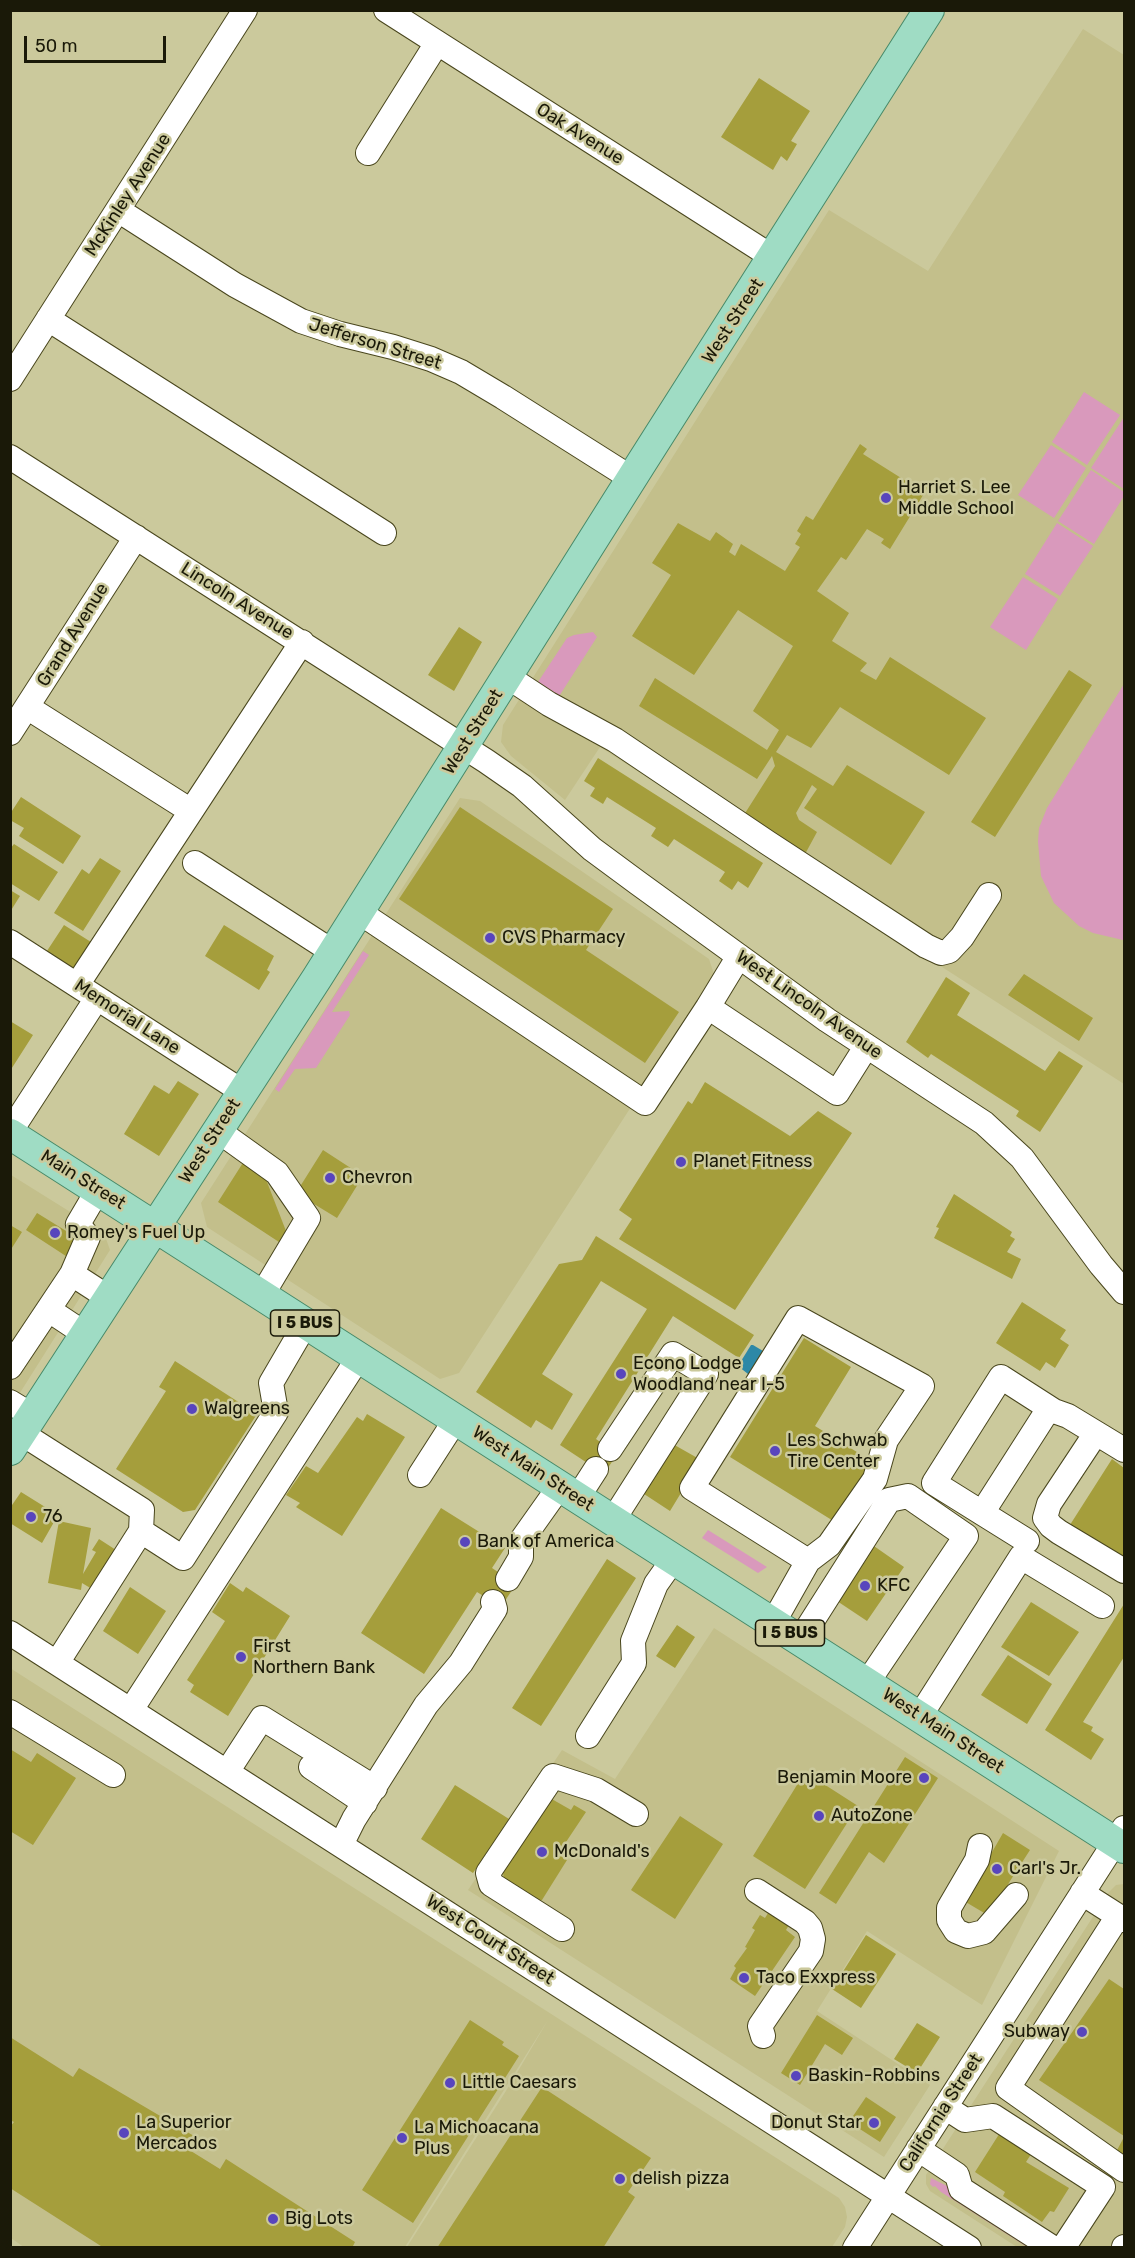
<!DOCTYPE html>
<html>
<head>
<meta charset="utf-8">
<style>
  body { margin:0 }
  #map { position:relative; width:1135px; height:2258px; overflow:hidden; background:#cbc99c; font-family:Rubik,sans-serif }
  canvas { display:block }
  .frame { position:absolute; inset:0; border:12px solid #1a1908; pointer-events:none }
  .scale { position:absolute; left:24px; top:36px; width:142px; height:27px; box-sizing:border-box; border:3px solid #1a1908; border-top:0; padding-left:8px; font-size:18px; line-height:21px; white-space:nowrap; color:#1a1908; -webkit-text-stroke:4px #cbc99c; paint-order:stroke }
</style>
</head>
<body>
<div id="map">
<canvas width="1135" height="2258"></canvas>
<div class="frame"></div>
<div class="scale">50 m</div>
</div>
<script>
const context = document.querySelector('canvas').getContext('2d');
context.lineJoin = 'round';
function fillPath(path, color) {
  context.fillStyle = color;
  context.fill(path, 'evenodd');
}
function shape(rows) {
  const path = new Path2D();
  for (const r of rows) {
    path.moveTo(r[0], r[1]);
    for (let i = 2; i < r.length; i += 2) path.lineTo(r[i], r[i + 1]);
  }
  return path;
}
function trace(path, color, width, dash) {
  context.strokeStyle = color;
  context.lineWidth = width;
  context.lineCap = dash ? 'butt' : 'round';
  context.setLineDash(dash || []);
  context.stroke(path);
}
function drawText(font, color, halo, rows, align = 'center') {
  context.font = font + ' Rubik,sans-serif';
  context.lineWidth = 5;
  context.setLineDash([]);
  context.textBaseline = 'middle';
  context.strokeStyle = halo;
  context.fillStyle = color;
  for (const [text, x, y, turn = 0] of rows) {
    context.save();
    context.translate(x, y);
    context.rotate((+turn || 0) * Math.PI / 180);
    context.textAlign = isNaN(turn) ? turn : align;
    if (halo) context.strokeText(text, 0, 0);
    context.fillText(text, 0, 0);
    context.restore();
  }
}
fillPath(shape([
  [1083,29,1124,55,1124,1084,600,747,565,800,511,756,501,742,503,725,829,210,928,271],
  [460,798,480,801,709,959,715,977,459,1373,440,1379,207,1227,201,1203],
  [11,1175,104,1233,110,1250,11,1407],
  [714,1628,1059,1851,982,2005,867,1931,817,2011,930,2085,884,2157,468,1890,562,1750,615,1779],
  [10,1668,839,2198,845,2207,847,2217,845,2227,832,2247,407,2247,511,2083,548,2020,405,2247,25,2248,11,2238],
  [1124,1884,1124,2247,1017,2247,930,2191,926,2184,926,2175,1109,1892,1116,1885]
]), '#c3bf8b');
fillPath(shape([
  [1084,392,1120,415,1087,465,1052,442],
  [1124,417,1124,489,1091,468],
  [1051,445,1086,468,1054,518,1018,495],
  [1091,470,1124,492,1124,496,1094,544,1058,521],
  [1057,523,1093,546,1060,596,1025,574],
  [1023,577,1058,599,1026,650,990,627],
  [593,632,597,637,556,701,536,685,567,638,574,635],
  [1124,684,1124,940,1123,940,1093,933,1079,926,1054,903,1041,876,1038,842,1039,828,1047,808],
  [363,951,369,955,332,1012,349,1011,350,1015,316,1068,295,1069,279,1092,275,1089],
  [708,1530,767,1567,758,1573,702,1538],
  [931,2178,951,2188,950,2195,1032,2247,1027,2247,941,2192,935,2186,933,2187,930,2184]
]), '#d999bc');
fillPath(shape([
  [751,1345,753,1345,763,1351,750,1374,748,1374,738,1366]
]), '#2d88a7');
fillPath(shape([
  [759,78,810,111,791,141,797,144,787,161,781,156,773,170,721,137],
  [860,444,867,449,863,454,917,488,920,483,928,487,890,549,881,543,884,539,867,529,846,560,841,557,817,591,849,613,832,641,867,663,860,671,876,680,890,657,986,718,949,775,840,707,811,748,787,735,776,752,833,786,847,765,925,812,891,865,804,808,817,789,812,785,796,813,799,820,817,832,804,856,742,818,775,766,772,756,757,779,639,706,655,678,767,750,779,730,753,711,793,646,738,610,694,675,632,636,671,575,652,563,678,523,710,541,716,532,733,544,729,552,735,556,741,544,785,571,800,547,795,544,801,534,797,531,806,516,813,520],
  [459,627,482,642,454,691,428,675],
  [1069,670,1092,685,995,837,971,822],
  [598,758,763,863,748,888,738,881,732,890,719,881,725,872,674,839,668,847,651,836,656,828,607,797,603,804,590,796,595,788,584,781],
  [21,797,81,836,63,864,19,836,24,828,10,820,10,814],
  [460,807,613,909,586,950,679,1012,645,1063,399,899],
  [14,844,58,872,39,901,10,883,10,849],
  [100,858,121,871,83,931,54,913,82,869,89,874],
  [10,890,20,896,10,912],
  [64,925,91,942,72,972,45,954],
  [224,925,274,956,267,970,270,972,259,990,205,956],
  [1024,974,1093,1018,1079,1041,1008,995],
  [946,977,970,993,957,1015,1045,1071,1059,1051,1083,1066,1040,1132,1016,1116,1019,1111,931,1054,928,1058,906,1042],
  [10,1021,33,1035,10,1071],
  [178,1081,199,1094,159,1156,124,1134,154,1085,169,1094],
  [705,1082,790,1136,818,1111,852,1133,735,1310,619,1239,632,1219,619,1210,688,1101,692,1104],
  [323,1150,363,1176,337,1218,296,1193],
  [246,1158,262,1169,286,1231,279,1242,218,1202],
  [954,1194,1012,1232,1010,1236,1015,1239,1007,1252,1021,1259,1012,1279,934,1238,939,1228,936,1227],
  [37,1213,84,1242,72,1260,26,1230],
  [10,1225,22,1232,10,1251],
  [596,1236,754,1335,739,1358,673,1316,596,1439,617,1454,604,1474,560,1445,647,1309,601,1281,542,1374,573,1394,552,1430,536,1420,531,1428,476,1392,559,1264,582,1260],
  [1022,1302,1066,1330,1060,1339,1069,1345,1055,1368,1046,1362,1040,1371,996,1343],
  [804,1338,851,1367,815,1426,873,1462,835,1522,730,1457],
  [175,1361,257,1414,195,1510,183,1512,116,1469,166,1391,159,1387],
  [367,1414,405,1437,342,1536,296,1507,300,1503,286,1495,306,1466,318,1473,357,1417,363,1421],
  [671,1443,701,1460,670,1511,641,1492],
  [1112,1459,1124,1468,1124,1564,1068,1528],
  [21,1492,58,1515,42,1543,10,1523,10,1508],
  [441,1508,505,1548,492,1568,516,1584,501,1607,477,1592,424,1674,361,1633],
  [59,1521,91,1528,83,1574,96,1552,92,1550,99,1539,116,1550,92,1589,82,1583,81,1590,48,1583],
  [871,1544,904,1567,867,1621,834,1599],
  [607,1559,636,1578,541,1726,512,1708],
  [230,1583,243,1592,246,1587,290,1616,228,1716,190,1692,194,1685,187,1680,225,1621,212,1612],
  [130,1587,166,1611,138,1654,103,1631],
  [1031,1602,1079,1632,1049,1676,1001,1647],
  [1124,1604,1124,1657,1083,1722,1093,1727,1091,1731,1104,1739,1091,1760,1045,1730],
  [677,1625,695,1637,675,1668,656,1656],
  [1008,1655,1052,1684,1027,1724,981,1695],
  [10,1749,31,1762,37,1753,76,1778,33,1845,10,1831],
  [905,1757,938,1778,884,1863,869,1852,836,1904,819,1893],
  [805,1772,858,1806,805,1889,753,1856],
  [455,1785,509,1819,473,1873,421,1839],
  [550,1798,571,1810,574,1805,586,1812,558,1854,567,1860,542,1900,536,1902,505,1884,503,1873],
  [680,1816,723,1844,675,1919,631,1890],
  [1003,1833,1030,1850,1010,1881,991,1917,964,1901],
  [770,1910,790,1923,786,1930,795,1937,755,1996,730,1979,736,1968,734,1966,747,1948,745,1947,755,1930,752,1928,760,1915,765,1918],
  [866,1935,896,1954,861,2008,832,1989],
  [1109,1979,1124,1989,1124,2136,1039,2080],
  [817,2015,853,2038,842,2055,825,2044,800,2085,781,2073],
  [470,2020,504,2042,502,2045,519,2056,413,2223,362,2190],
  [917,2023,940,2037,917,2073,894,2059],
  [10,2037,73,2077,79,2068,194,2136,186,2148,220,2169,226,2159,355,2242,352,2248,104,2248,10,2188,10,2127,14,2122,10,2120],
  [542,2087,651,2158,628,2192,635,2197,603,2248,437,2248],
  [866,2097,896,2117,880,2142,849,2122],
  [1003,2128,1035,2148,1026,2162,1069,2188,1054,2212,1050,2211,1042,2222,1003,2196,1005,2192,975,2172],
  [1124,2137,1124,2163,1114,2156]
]), '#a59e3c');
const minor = shape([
  [386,10,774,258],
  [368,153,437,43],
  [118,210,235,285,301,321,340,334,393,347,431,359,461,372,503,397,631,478],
  [48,319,384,533],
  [10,379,245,10],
  [10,457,486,761,522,786,592,849,638,883,827,1020,984,1123,1022,1158,1101,1265,1124,1292],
  [508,677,549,704,615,740,768,843,926,946,941,953,949,951,962,937,989,895],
  [27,707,191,811],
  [10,733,136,537],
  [195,863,333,952],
  [359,912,645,1103,708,1007],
  [10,942,243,1092],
  [739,956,708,1007,837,1093,866,1047],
  [77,985,302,642],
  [217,1130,277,1173,308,1218,262,1295],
  [10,1132,97,998],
  [72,1274,88,1237,78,1224,98,1190],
  [49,1310,85,1334],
  [10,1367,72,1274,109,1298],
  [10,1402,33,1416],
  [21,1433,142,1510,141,1531,57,1663],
  [610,1449,673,1354,706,1374,613,1520],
  [1124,1450,1101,1436,1094,1436,1049,1504,1045,1518,1051,1526,1059,1532,1124,1571],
  [420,1475,456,1419],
  [578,1497,596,1469],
  [982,1513,1046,1413,1054,1411,1068,1416,1101,1436],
  [141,1531,183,1558,276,1412,271,1383,306,1323],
  [1027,1541,934,1483,1001,1377,1054,1411],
  [508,1579,521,1557,521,1541,560,1486],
  [773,1623,808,1561,829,1545,875,1479,886,1440,922,1386,798,1318,692,1488,808,1561],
  [10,1633,969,2248],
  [800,1640,889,1500,908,1496,966,1536,867,1683],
  [131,1710,359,1357],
  [10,1712,113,1775],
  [920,1716,1021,1557,1102,1606],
  [588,1736,634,1663,633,1641,656,1584,673,1560],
  [311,1767,365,1803],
  [227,1772,262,1718,375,1788],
  [341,1845,354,1819,426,1705,461,1663,495,1609,493,1602],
  [980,1846,977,1860,949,1908,949,1920,956,1931,968,1936,984,1932,1016,1895],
  [757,1891,805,1922,810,1928,813,1939,811,1951,760,2026,763,2036],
  [1082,1893,1118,1916],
  [1124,1920,1118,1916,1008,2088,1124,2170],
  [562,1929,491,1884,488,1873,553,1776,596,1790,636,1814],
  [945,2107,965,2120,993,2116,1103,2187,1063,2248],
  [918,2149,957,2175,961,2189,1053,2248],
  [855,2248,1124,1828],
  [1124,2248,1124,2247]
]);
const major = shape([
  [10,1134,1124,1848],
  [10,1450,317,978,642,462,929,10]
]);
trace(minor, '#49461d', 26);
trace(major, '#478968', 32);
trace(minor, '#fff', 24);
trace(major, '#9fdcc4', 30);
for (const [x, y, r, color] of [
  [886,498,6,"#5845bd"],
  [490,938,6,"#5845bd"],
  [681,1162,6,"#5845bd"],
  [330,1178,6,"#5845bd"],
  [55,1233,6,"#5845bd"],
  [621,1374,6,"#5845bd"],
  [192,1409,6,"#5845bd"],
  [775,1451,6,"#5845bd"],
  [31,1517,6,"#5845bd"],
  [465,1542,6,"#5845bd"],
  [865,1586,6,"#5845bd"],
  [241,1657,6,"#5845bd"],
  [924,1778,6,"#5845bd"],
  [819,1816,6,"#5845bd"],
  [542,1852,6,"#5845bd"],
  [997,1869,6,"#5845bd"],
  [744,1978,6,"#5845bd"],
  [1082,2032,6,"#5845bd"],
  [796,2076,6,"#5845bd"],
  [450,2083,6,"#5845bd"],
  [874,2123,6,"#5845bd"],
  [124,2133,6,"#5845bd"],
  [402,2138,6,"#5845bd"],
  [620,2179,6,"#5845bd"],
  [273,2219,6,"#5845bd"]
]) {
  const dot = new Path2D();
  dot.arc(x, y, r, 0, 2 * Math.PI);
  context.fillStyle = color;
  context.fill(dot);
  trace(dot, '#cbc99c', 2);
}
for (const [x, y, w] of [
  [305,1323,69],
  [790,1633,69]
]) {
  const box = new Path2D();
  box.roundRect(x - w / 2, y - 13, w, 26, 4.5);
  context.fillStyle = '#cbc99c';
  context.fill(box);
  trace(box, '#1a1908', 1.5);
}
drawText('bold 16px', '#1a1908', null, [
  ["I 5 BUS",305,1323],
  ["I 5 BUS",790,1633]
]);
drawText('18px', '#1a1908', '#cbc99c', [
  ["Oak Avenue",580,134,32],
  ["McKinley Avenue",128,195,-57],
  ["West Street",733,321,-57],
  ["Jefferson Street",375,344,17],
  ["Lincoln Avenue",237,601,32],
  ["Grand Avenue",73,635,-58],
  ["West Street",473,732,-58],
  ["West Lincoln Avenue",809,1005,35],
  ["Memorial Lane",127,1017,33],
  ["West Street",210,1141,-57],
  ["Main Street",83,1180,32],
  ["West Main Street",533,1469,33],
  ["West Main Street",943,1731,33],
  ["West Court Street",490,1940,33],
  ["California Street",941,2113,-57]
]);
drawText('18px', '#1a1908', '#cbc99c', [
  ["Harriet S. Lee",898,488],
  ["Middle School",898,509],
  ["CVS Pharmacy",502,938],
  ["Planet Fitness",693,1162],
  ["Chevron",342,1178],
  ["Romey's Fuel Up",67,1233],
  ["Econo Lodge",633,1364],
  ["Woodland near I-5",633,1385],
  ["Walgreens",204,1409],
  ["Les Schwab",787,1441],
  ["Tire Center",787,1462],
  ["76",43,1517],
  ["Bank of America",477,1542],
  ["KFC",877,1586],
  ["First",253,1647],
  ["Northern Bank",253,1668],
  ["Benjamin Moore",912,1778,"right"],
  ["AutoZone",831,1816],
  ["McDonald's",554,1852],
  ["Carl's Jr.",1009,1869],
  ["Taco Exxpress",756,1978],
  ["Subway",1070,2032,"right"],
  ["Baskin-Robbins",808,2076],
  ["Little Caesars",462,2083],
  ["La Superior",136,2123],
  ["Mercados",136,2144],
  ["Donut Star",862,2123,"right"],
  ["La Michoacana",414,2128],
  ["Plus",414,2149],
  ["delish pizza",632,2179],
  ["Big Lots",285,2219]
], 'left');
</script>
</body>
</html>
